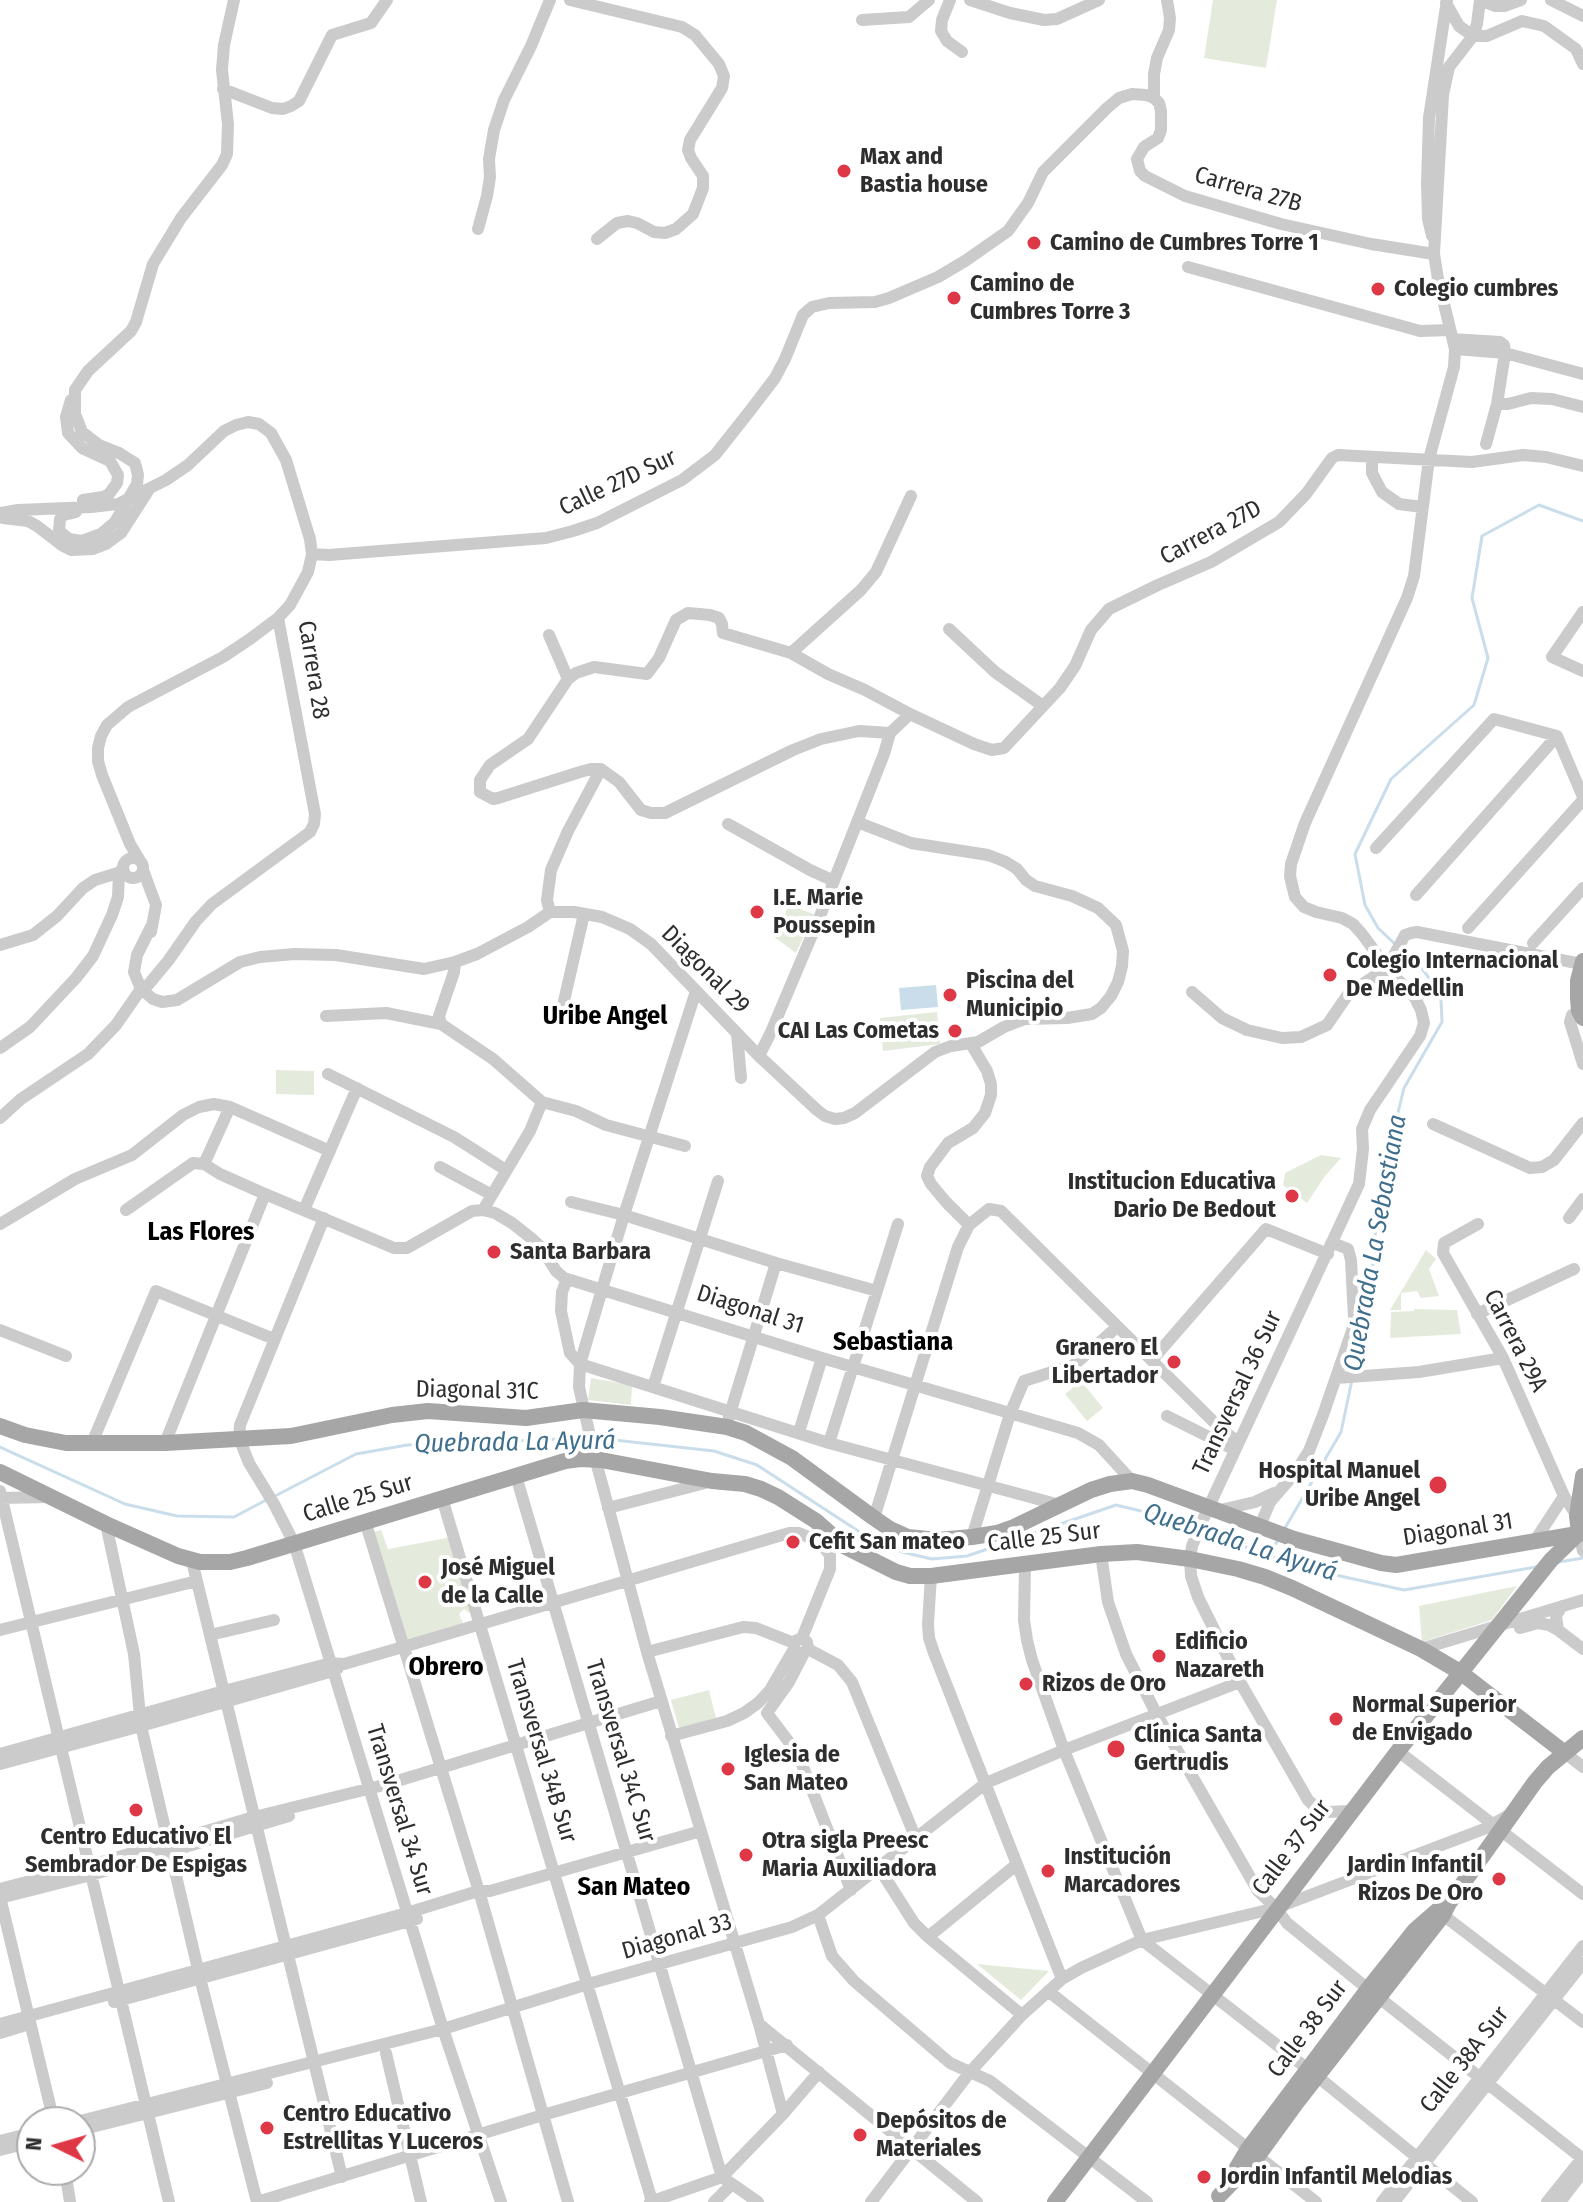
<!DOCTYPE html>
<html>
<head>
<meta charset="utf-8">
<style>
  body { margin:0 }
  #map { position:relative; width:1583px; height:2202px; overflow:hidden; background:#fff; font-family:"Fira Sans Condensed",sans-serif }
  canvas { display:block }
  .north { position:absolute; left:16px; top:2106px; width:80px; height:80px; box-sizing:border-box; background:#fff; border:2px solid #ababab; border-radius:50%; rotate:275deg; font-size:22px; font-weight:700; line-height:32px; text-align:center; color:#2e2e2e }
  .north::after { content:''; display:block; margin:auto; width:28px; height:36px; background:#de3745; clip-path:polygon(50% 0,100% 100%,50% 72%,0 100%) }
</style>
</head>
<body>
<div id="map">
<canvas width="1583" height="2202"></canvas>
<div class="north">N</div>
</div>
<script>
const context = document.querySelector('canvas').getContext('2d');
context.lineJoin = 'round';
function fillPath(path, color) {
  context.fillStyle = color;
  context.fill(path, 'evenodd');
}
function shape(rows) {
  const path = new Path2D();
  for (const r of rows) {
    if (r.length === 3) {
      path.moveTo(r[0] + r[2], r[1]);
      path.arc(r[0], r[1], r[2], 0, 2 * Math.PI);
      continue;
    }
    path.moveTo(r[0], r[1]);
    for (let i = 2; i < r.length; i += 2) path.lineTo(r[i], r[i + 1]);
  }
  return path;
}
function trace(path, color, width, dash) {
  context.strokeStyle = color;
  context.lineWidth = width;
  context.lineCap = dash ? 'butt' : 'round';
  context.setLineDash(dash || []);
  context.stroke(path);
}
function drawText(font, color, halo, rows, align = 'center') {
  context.font = font + ' "Fira Sans Condensed",sans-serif';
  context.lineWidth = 8;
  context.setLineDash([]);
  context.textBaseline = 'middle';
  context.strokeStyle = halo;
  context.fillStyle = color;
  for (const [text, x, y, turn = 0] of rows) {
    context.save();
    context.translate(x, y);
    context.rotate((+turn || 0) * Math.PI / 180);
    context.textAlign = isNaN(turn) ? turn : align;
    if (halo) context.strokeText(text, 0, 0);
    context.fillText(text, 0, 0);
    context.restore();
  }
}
fillPath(shape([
  [1213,0,1277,0,1266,68,1204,58],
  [788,905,814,914,796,953,773,936,775,932,771,927,773,923,777,925,781,918,784,919],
  [937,1012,940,1044,883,1051,880,1018],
  [276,1070,314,1071,314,1095,276,1094],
  [1321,1155,1341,1158,1325,1176,1307,1203,1283,1185,1285,1173],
  [1426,1250,1436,1259,1429,1269,1439,1296,1421,1298,1417,1291,1401,1293,1401,1310,1390,1310],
  [1414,1309,1457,1310,1461,1334,1390,1338,1391,1312,1414,1311],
  [591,1378,632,1385,631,1405,588,1400],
  [1081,1381,1103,1408,1087,1421,1065,1394],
  [381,1530,388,1549,452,1537,473,1615,464,1609,459,1614,464,1626,407,1642,374,1532],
  [1517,1586,1492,1620,1422,1642,1419,1606],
  [709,1690,716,1718,679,1728,671,1700],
  [977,1964,1049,1971,1021,2000]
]), '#e4ebdc');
fillPath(shape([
  [936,985,938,1007,901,1010,899,988]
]), '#c9ddea');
trace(shape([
  [1396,945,1378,928,1365,905,1355,854,1391,779,1474,705,1488,658,1472,598,1482,536,1539,505,1583,521],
  [1354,1373,1370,1296,1379,1191,1404,1088,1442,1022,1441,1000,1430,979,1415,960,1401,951],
  [596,1438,714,1451,757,1465,872,1540,902,1552,932,1559,967,1556,1116,1505,1162,1516,1195,1529],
  [0,1447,125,1504,177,1516,234,1517,268,1499],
  [275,1496,356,1454,407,1445,588,1438],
  [1285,1528,1341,1432,1352,1380],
  [1203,1531,1299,1567,1404,1590,1536,1567],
  [1269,1556,1279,1538],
  [1559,1562,1583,1558]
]), '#c9ddea', 3);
trace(shape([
  [570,0,682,27,695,35,719,64,724,76,722,88,690,140,688,150,691,158,703,176,703,188,693,214,676,229,665,233,654,232,637,223,628,221,617,223,597,239],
  [950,0,942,20,941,31,947,41,962,52],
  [970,0,1010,13,1044,20,1057,19,1099,0],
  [1480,0,1495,6,1504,6,1521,0],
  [1551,0,1583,16],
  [1446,3,1459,26,1473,36,1487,36,1522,21,1544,26,1576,49,1583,64],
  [862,20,909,17,929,0],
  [223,89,272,108,283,109,291,106,299,101,332,35,371,23,387,0],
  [1154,98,1159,103,1161,111,1161,130,1158,138,1144,147,1137,159,1140,171,1145,176,1185,196,1281,224,1371,244,1434,254],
  [1154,98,1154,74,1157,58,1169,30,1170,18,1167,0],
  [478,229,487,196,490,177,489,159,494,130,504,100,531,46,550,0],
  [1432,236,1428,219,1427,184,1429,118,1447,0],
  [1188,267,1420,331,1450,330],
  [1453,339,1500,342,1504,345,1505,353,1497,404,1486,444],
  [1455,349,1505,353,1583,374],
  [71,400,66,417,68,433,82,448,110,461,118,475,117,483,109,494,103,497,83,500],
  [1497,404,1508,404,1531,398,1552,399,1583,407],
  [119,453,99,445,82,432,75,414,75,390,88,371,131,331,136,322,153,264,181,218,222,165,227,154,228,124,222,70,224,45,234,0],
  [1372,457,1372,473,1382,492,1399,504,1422,507],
  [76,512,64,515,60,519,59,531,69,539,82,541],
  [0,513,18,510,91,507,118,504,166,480,188,465,224,431,236,425,248,422,259,424,271,433,286,460,310,539,312,554,308,572,290,605,278,618,250,639,223,657,128,707,107,725,101,736,98,748,98,761,102,775,130,844,139,859],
  [3,518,28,521,37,526,63,546,71,550,93,549,106,544,121,533,148,491],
  [312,554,329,555,546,538,573,531,597,523,682,480,715,455,749,412,775,378,785,359,803,315,812,307,829,303,875,302,889,298,938,277,965,261,1008,231,1028,203,1043,172,1107,108,1119,98,1132,94,1146,95,1154,98],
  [1583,612,1552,657,1583,671],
  [949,629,995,672,1043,706],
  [549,635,568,679],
  [791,653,861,590,876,572,911,496],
  [890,733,859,731,821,739,793,750,665,813,651,813,641,810,619,782,601,769,591,769,580,772,498,798,493,799,480,792,480,780,490,765,528,739,568,679,576,673,594,667,647,674,659,658,676,620,688,613,710,615,719,618,722,624,723,633,791,653,828,674,865,690,910,714,974,744,992,750,1004,748,1060,688,1075,666,1091,630,1109,609,1158,585,1211,562,1279,522,1306,494,1332,458,1338,455,1472,462,1523,455,1546,457,1583,466],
  [728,824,810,870,834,881],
  [1376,848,1494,719,1557,736,1583,797],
  [133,868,10],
  [143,870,156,905,151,932],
  [1416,895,1557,736],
  [550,912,547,900,551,870,568,831,601,769],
  [151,927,137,955,134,972,141,989,153,999,162,1002,177,1000,240,962,260,957,295,954,336,955,424,969,455,962,477,954,528,927,550,912,574,912,602,917,630,929,651,944,759,1056,817,1110,825,1116,835,1119,844,1118,855,1113,935,1052,951,1046,978,1042,1004,1027,1025,1019,1067,1018,1092,1014,1101,1008,1111,996,1118,982,1122,966,1123,951,1116,925,1098,908,1072,896,1035,886,1026,880,1017,869,1006,862,988,855,911,843,857,822],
  [1468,928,1583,800],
  [1533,943,1583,888],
  [0,945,33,935,57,916,83,888,95,880,124,871],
  [148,985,168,961,196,921,212,904,310,832,314,824,315,814,278,618],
  [696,991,624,1215,580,1364,579,1387,594,1454,647,1652,759,2024,783,2114],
  [1192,992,1222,1018,1247,1030,1282,1038,1301,1037,1327,1025,1349,993,1387,968,1405,935,1411,933,1417,932,1582,964],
  [1579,1011,1572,1015,1570,1022,1583,1064],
  [561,1014,584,914],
  [326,1016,386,1013,441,1024,493,1059,542,1102,576,1111,606,1125,685,1146],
  [441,1024,439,1016,454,972,455,962],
  [737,1034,741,1078],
  [0,1048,30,1027,76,978,93,956,112,915,118,897,119,872],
  [759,1056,771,1032,820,916,884,754,890,733,910,714],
  [328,1074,454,1137,506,1170],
  [0,1118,21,1099,88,1054,116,1025,141,989],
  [1433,1124,1530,1168,1542,1167,1554,1160,1583,1123],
  [204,1164,220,1174,265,1194,394,1248,407,1248,472,1211,483,1210,495,1213,512,1223,531,1238,541,1247,556,1271,564,1278,822,1358,1078,1433,1099,1445,1132,1481],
  [204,1164,230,1107],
  [440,1167,492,1195],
  [571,1202,624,1215,776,1263,877,1291],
  [126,1210,193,1163,204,1164],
  [304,1210,357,1088],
  [483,1210,530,1131,542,1102],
  [324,1218,240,1425,239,1438,249,1463,274,1504,294,1543,443,2029,501,2202],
  [1569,1218,1583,1199],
  [0,1224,75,1179,132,1155,183,1115,199,1107,214,1104,230,1107,330,1151],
  [1478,1224,1444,1243,1443,1253,1503,1358,1564,1496,1577,1516],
  [969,1225,946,1202,931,1184,927,1176,930,1167,948,1143,973,1128,985,1113,991,1095,991,1084,987,1071,971,1044],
  [567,1279,562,1292,561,1311,570,1353,580,1364,829,1443,1060,1505],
  [1477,1314,1574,1269],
  [0,1330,66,1356],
  [1152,1360,1266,1229,1328,1254],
  [1336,1378,1419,1372,1503,1358],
  [653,1387,718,1181],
  [1167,1416,1235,1450],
  [729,1417,776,1263],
  [799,1432,822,1358],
  [92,1443,156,1291,274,1339],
  [165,1443,265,1194],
  [829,1443,898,1224],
  [516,1476,722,2177],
  [0,1491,169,2202],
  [0,1498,49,1497],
  [442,1498,652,2201],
  [608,1508,709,1482],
  [1216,1511,1255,1502,1274,1493],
  [874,1518,958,1247,969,1225,989,1209,1001,1211,1224,1432,1239,1442],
  [365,1521,481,1898,568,2202],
  [106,1524,134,1654,141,1726,200,1978,257,2202],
  [1260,1526,1270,1502,1295,1473,1309,1451,1323,1415,1352,1331,1354,1318,1351,1260,1348,1249,1333,1243],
  [1579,1533,1583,1551],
  [972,1537,1010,1414,1024,1381,1074,1365,1117,1327],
  [1534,1542,1564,1496],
  [1101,1554,1108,1602,1126,1654,1157,1715,1258,1891,1276,1908,1287,1923,1368,1989,1583,2159],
  [192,1561,342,2177],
  [1025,1565,1024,1620,1027,1640,1032,1660,1064,1750,1142,1940,1318,2077,1472,2202],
  [931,1576,928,1624,929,1638,934,1653,1062,1979],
  [1562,1606,1556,1616,1558,1630,1583,1649],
  [1520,1628,1538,1623,1549,1625,1558,1630],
  [0,1630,197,1581],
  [210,1635,274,1620],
  [808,1649,838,1665,852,1682,916,1839],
  [1421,1649,1583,1600],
  [647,1652,743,1627,756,1628,794,1643],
  [804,1653,789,1682,767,1713,798,1754,851,1890],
  [671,1736,727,1721,744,1713,758,1703,770,1690,794,1649,795,1641,802,1638,807,1642,808,1649,804,1653,798,1653,794,1649],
  [1398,1751,1583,1894],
  [1565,1753,1583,1767],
  [0,1754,224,1691,331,1663,344,1664,403,1647,789,1533,799,1533,820,1542,830,1555,830,1569,802,1638],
  [0,1764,141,1726,333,1671,338,1668],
  [1350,1811,1326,1812,1319,1810,1308,1800,1240,1682,1198,1597,1191,1576,1190,1559,1192,1546,1205,1515,1359,1184,1363,1149,1362,1129,1370,1110,1420,1036,1424,1023,1421,1010,1415,998,1387,968,1362,934,1353,924,1342,918,1316,912,1304,907,1295,897,1290,876,1291,864,1305,823,1407,598,1414,576,1429,459,1454,367,1455,349,1438,279,1434,254,1443,95,1449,67,1473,36,1477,24,1480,0],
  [879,1868,914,1923,928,1937,1022,2015],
  [0,1889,88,1866,254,1817,384,1785,661,1701],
  [0,1897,54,2122],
  [0,1898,91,1875,289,1816],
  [818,1915,832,1956,854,1981,950,2063,990,2081,1147,2202],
  [1443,1915,1583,2022],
  [928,1937,1016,1865],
  [1048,1991,1316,2202],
  [114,2002,417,1919],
  [0,2024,407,1913,478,1891,490,1891,701,1831],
  [759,2024,977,2202],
  [0,2033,23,2026],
  [386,2053,421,2202],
  [76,2122,443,2029,588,1984,792,1927,818,1915,986,1783,1064,1750,1240,1682],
  [80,2130,267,2083],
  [0,2141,32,2133],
  [0,2150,32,2142],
  [65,2170,70,2202],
  [722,2177,758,2202],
  [257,2202,543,2115,787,2045],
  [650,2202,722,2177,783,2114,819,2072],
  [714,2202,732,2184],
  [871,2202,970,2072,1022,2015,1062,1979,1081,1968,1142,1940,1276,1908,1484,1829,1509,1815],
  [1382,2202,1583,1946],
  [1394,2202,1583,1963],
  [1547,2202,1583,2157],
  [1560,2202,1583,2172]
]), '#cbcbcb', 12);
trace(shape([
  [1583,961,1578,981,1578,998,1579,1011,1583,1018],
  [0,1426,25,1435,66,1443,165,1443,291,1436,392,1415,428,1411,526,1418,583,1410,660,1417,727,1427,746,1433,792,1458,874,1518,890,1529,908,1537,937,1540,972,1537,997,1533,1014,1527,1091,1490,1110,1484,1132,1481,1148,1485,1294,1539,1381,1563,1396,1565,1583,1533],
  [0,1472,106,1524,178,1556,200,1562,230,1562,247,1558,565,1461,580,1459,601,1460,712,1481,745,1484,761,1489,778,1497,816,1521,844,1546,896,1572,910,1576,931,1576,1101,1554,1137,1552,1190,1559,1238,1569,1265,1577,1292,1588,1421,1649,1460,1672,1565,1753],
  [1579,1533,1577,1516,1583,1476],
  [1236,2169,1248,2149,1368,1989,1415,1930,1438,1910],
  [1219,2196,1257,2157,1297,2102,1443,1915,1449,1903,1535,1782,1548,1767,1583,1738],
  [1055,2202,1398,1751,1551,1560,1578,1534]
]), '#a6a6a6', 16);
trace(shape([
  [82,541,101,534,115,522,137,484,138,475,135,463,119,453]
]), '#cbcbcb', 12);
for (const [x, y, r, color] of [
  [844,171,8,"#de3745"],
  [1034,243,8,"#de3745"],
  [1378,289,8,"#de3745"],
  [954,298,8,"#de3745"],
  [757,912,8,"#de3745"],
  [1330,975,8,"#de3745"],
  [950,995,8,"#de3745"],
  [955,1031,8,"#de3745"],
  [1292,1196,8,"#de3745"],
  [494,1252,8,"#de3745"],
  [1174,1362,8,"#de3745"],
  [1438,1485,10,"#de3745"],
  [793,1542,8,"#de3745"],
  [425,1582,8,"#de3745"],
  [1159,1656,8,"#de3745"],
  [1026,1684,8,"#de3745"],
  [1336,1719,8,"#de3745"],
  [1116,1749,10,"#de3745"],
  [728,1769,8,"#de3745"],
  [136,1810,8,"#de3745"],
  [746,1855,8,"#de3745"],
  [1048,1871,8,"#de3745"],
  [1499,1879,8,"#de3745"],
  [267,2128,8,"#de3745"],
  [860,2135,8,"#de3745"],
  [1204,2177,8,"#de3745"]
]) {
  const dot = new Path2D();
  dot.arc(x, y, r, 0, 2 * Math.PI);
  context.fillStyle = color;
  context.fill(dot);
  trace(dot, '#fff', 3);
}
drawText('bold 24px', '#2e2e2e', '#fff', [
  ["Max and",860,157],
  ["Bastia house",860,185],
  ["Camino de Cumbres Torre 1",1050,243],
  ["Camino de",970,284],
  ["Cumbres Torre 3",970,312],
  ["Colegio cumbres",1394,289],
  ["I.E. Marie",773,898],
  ["Poussepin",773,926],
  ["Colegio Internacional",1346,961],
  ["De Medellin",1346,989],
  ["Piscina del",966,981],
  ["Municipio",966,1009],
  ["CAI Las Cometas",939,1031,"right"],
  ["Institucion Educativa",1276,1182,"right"],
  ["Dario De Bedout",1276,1210,"right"],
  ["Santa Barbara",510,1252],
  ["Granero El",1158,1348,"right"],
  ["Libertador",1158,1376,"right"],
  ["Hospital Manuel",1420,1471,"right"],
  ["Uribe Angel",1420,1499,"right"],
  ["Cefit San mateo",809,1542],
  ["José Miguel",441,1568],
  ["de la Calle",441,1596],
  ["Edificio",1175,1642],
  ["Nazareth",1175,1670],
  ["Rizos de Oro",1042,1684],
  ["Normal Superior",1352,1705],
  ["de Envigado",1352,1733],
  ["Clínica Santa",1134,1735],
  ["Gertrudis",1134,1763],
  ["Iglesia de",744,1755],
  ["San Mateo",744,1783],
  ["Centro Educativo El",136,1837,"center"],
  ["Sembrador De Espigas",136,1865,"center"],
  ["Otra sigla Preesc",762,1841],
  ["Maria Auxiliadora",762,1869],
  ["Institución",1064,1857],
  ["Marcadores",1064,1885],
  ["Jardin Infantil",1483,1865,"right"],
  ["Rizos De Oro",1483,1893,"right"],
  ["Centro Educativo",283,2114],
  ["Estrellitas Y Luceros",283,2142],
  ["Depósitos de",876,2121],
  ["Materiales",876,2149],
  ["Jordin Infantil Melodias",1220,2177]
], 'left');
drawText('24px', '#2e2e2e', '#fff', [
  ["Carrera 27B",1248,190,16],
  ["Calle 27D Sur",618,483,-25],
  ["Carrera 27D",1211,533,-28],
  ["Carrera 28",313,670,81],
  ["Diagonal 29",705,970,45],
  ["Diagonal 31",750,1310,18],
  ["Carrera 29A",1515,1341,63],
  ["Diagonal 31C",477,1391,1],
  ["Transversal 36 Sur",1238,1393,-65],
  ["Calle 25 Sur",358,1499,-17],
  ["Diagonal 31",1458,1530,-9],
  ["Calle 25 Sur",1044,1538,-7],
  ["Transversal 34B Sur",541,1751,73],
  ["Transversal 34C Sur",620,1751,73],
  ["Transversal 34 Sur",399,1810,73],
  ["Calle 37 Sur",1292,1848,-53],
  ["Diagonal 33",677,1937,-16],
  ["Calle 38 Sur",1308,2029,-53],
  ["Calle 38A Sur",1465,2060,-52]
]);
drawText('bold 26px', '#000', '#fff', [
  ["Uribe Angel",605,1017],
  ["Las Flores",201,1233],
  ["Sebastiana",893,1343],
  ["Obrero",446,1668],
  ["San Mateo",634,1888]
]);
drawText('italic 26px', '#3f6f8d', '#fff', [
  ["Quebrada La Sebastiana",1376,1243,-80],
  ["Quebrada La Ayurá",515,1443,-1],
  ["Quebrada La Ayurá",1240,1543,18]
]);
</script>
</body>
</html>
